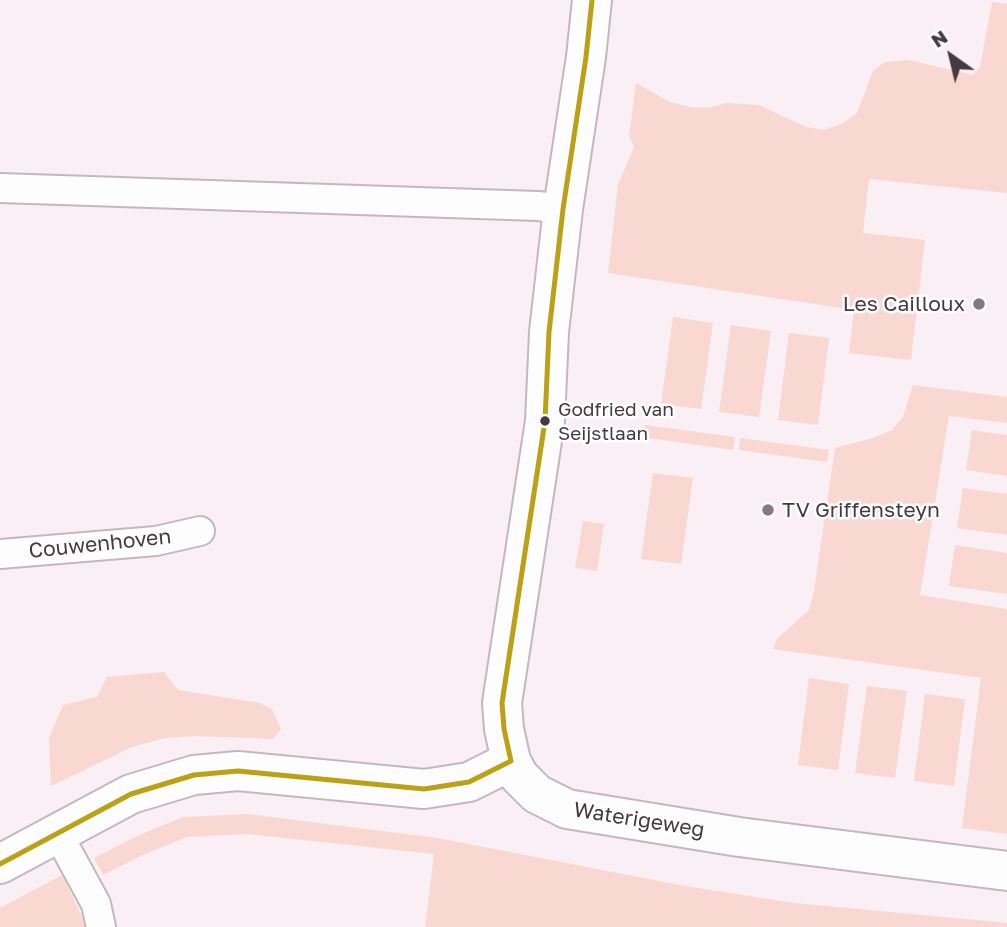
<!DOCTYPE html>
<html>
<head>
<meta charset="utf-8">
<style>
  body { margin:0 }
  #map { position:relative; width:1007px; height:927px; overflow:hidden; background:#faeff4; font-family:"Golos Text",sans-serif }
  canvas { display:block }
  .north { position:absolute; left:916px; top:21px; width:70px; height:70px; -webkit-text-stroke:5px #fff; paint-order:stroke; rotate:326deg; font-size:19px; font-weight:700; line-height:28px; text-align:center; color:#46393f }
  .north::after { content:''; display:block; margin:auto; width:24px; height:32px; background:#46393f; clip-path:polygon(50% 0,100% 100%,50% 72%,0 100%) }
</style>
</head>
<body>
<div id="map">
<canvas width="1007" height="927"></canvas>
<div class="north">N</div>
</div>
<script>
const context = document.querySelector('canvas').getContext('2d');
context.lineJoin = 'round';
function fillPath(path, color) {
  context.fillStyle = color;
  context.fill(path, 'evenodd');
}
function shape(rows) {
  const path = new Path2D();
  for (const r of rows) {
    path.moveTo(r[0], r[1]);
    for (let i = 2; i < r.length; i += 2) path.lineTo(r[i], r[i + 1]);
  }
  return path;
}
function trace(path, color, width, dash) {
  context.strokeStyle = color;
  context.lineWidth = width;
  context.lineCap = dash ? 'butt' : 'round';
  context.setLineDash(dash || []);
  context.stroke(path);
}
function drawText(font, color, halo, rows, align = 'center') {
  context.font = font + ' "Golos Text",sans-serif';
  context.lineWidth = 5;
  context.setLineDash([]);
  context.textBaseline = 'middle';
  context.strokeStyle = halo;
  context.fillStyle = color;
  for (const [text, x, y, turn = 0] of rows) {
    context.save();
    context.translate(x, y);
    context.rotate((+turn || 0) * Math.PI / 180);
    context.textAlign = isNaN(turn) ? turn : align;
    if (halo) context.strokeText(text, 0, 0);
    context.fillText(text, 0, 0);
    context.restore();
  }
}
fillPath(shape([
  [992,2,1007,4,1007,193,869,179,863,233,925,240,911,360,849,353,854,310,608,273,618,184,634,147,629,136,636,83,670,102,690,107,709,108,726,103,759,105,806,127,823,130,842,124,857,113,873,71,885,62,908,60,973,75,980,67],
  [673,317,713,323,701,409,661,404],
  [731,325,771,331,759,417,719,412],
  [789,333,829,338,818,425,778,420],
  [913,385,1007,397,1007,423,949,416,920,595,1007,609,1007,834,962,828,981,678,773,649,777,639,809,610,814,591,835,448,873,438,892,430,903,417],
  [645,425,735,437,733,450,642,437],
  [972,430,1007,435,1007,476,966,470],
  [740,438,829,450,827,462,739,450],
  [653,473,693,478,681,564,641,559],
  [963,488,1007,494,1007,535,957,528],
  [583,521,604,524,597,571,575,568],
  [955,545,1007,553,1007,594,949,586],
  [164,672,178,690,260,703,272,709,281,729,273,739,197,736,165,738,132,747,51,786,49,738,63,705,97,697,107,677],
  [809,678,849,684,838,770,798,765],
  [867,686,907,691,895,778,855,773],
  [925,694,965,699,954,786,914,781],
  [248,814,437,838,685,886,794,903,1007,923,1007,927,425,927,434,854,247,834,187,837,145,854,103,875,94,858,137,836,183,817],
  [62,875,87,927,0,927,0,908]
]), '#f8d8d0');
const street = shape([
  [0,188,538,206,563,209],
  [0,554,156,541,200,531],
  [58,834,96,904,101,927]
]);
const secondary = shape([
  [592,0,586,57,563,209,549,332,545,421,502,703,504,729,511,761,519,776,537,794,567,809,739,837,1007,871],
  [0,864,131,794,194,775,238,771,424,789,469,782,511,761]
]);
trace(street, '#c4b8be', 32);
trace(secondary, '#c4b8be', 42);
trace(street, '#fefdfd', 28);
trace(secondary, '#fefdfd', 38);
trace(shape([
  [511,761,504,729,502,703,545,421,549,332,563,209,586,57,592,0],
  [0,864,131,794,194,775,238,771,424,789,469,782,511,761]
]), '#bca116', 5);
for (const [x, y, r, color] of [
  [979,304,7,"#85797e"],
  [545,421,6,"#46393f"],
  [768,510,7,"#85797e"]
]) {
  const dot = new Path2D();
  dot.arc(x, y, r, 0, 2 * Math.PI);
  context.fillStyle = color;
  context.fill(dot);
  trace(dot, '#fff', 2.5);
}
drawText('19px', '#46393f', '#fff', [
  ["Godfried van",558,410],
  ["Seijstlaan",558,434]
], 'left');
drawText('21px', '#46393f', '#fff', [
  ["Les Cailloux",965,304],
  ["TV Griffensteyn",782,510,"left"]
], 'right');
drawText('21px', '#46393f', '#fff', [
  ["Couwenhoven",100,544,-6],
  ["Waterigeweg",639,820,9]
]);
</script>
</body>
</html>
